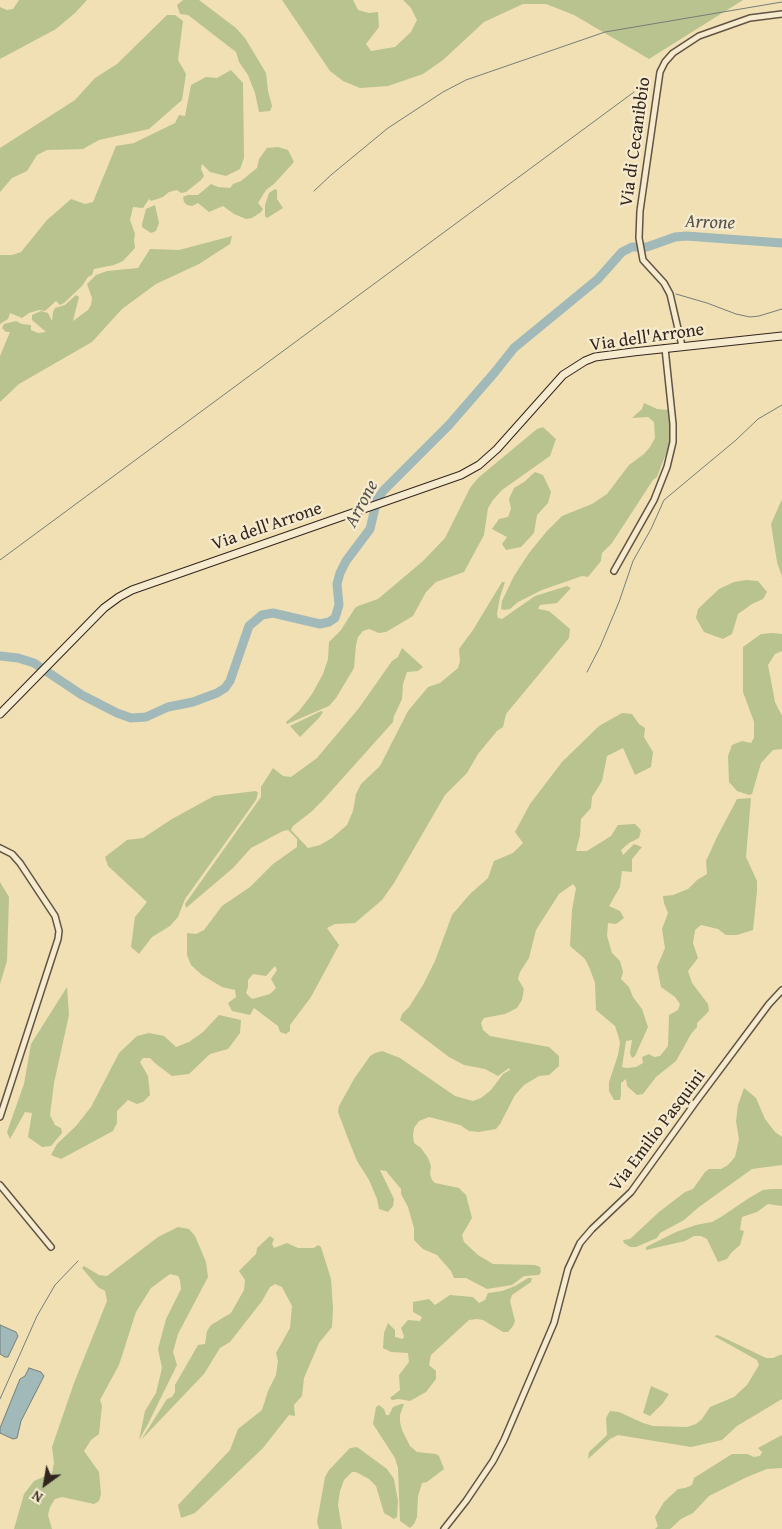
<!DOCTYPE html>
<html>
<head>
<meta charset="utf-8">
<style>
  body { margin:0 }
  #map { position:relative; width:782px; height:1529px; overflow:hidden; background:#f1e0b4; font-family:"Gentium Book Plus",serif }
  canvas { display:block }
  .north { position:absolute; left:20px; top:1459px; width:50px; height:50px; -webkit-text-stroke:4px #f6ebce; paint-order:stroke; rotate:212deg; font-size:14px; font-weight:700; line-height:20px; text-align:center; color:#32251f }
  .north::after { content:''; display:block; margin:auto; width:18px; height:22px; background:#32251f; clip-path:polygon(50% 0,100% 100%,50% 72%,0 100%) }
</style>
</head>
<body>
<div id="map">
<canvas width="782" height="1529"></canvas>
<div class="north">N</div>
</div>
<script>
const context = document.querySelector('canvas').getContext('2d');
context.lineJoin = 'round';
function fillPath(path, color) {
  context.fillStyle = color;
  context.fill(path, 'evenodd');
}
function shape(rows) {
  const path = new Path2D();
  for (const r of rows) {
    path.moveTo(r[0], r[1]);
    for (let i = 2; i < r.length; i += 2) path.lineTo(r[i], r[i + 1]);
  }
  return path;
}
function trace(path, color, width, dash) {
  context.strokeStyle = color;
  context.lineWidth = width;
  context.lineCap = dash ? 'butt' : 'round';
  context.setLineDash(dash || []);
  context.stroke(path);
}
function drawText(font, color, halo, rows, align = 'center') {
  context.font = font + ' "Gentium Book Plus",serif';
  context.lineWidth = 4.5;
  context.setLineDash([]);
  context.textBaseline = 'middle';
  context.strokeStyle = halo;
  context.fillStyle = color;
  for (const [text, x, y, turn = 0] of rows) {
    context.save();
    context.translate(x, y);
    context.rotate((+turn || 0) * Math.PI / 180);
    context.textAlign = isNaN(turn) ? turn : align;
    if (halo) context.strokeText(text, 0, 0);
    context.fillText(text, 0, 0);
    context.restore();
  }
}
fillPath(shape([
  [19,0,87,0,75,13,56,29,0,59,0,7,7,10,13,9],
  [183,0,199,0,236,28,245,38,266,73,268,91,272,106,270,111,259,112,255,93,248,75,239,62,236,52,188,15,180,14,177,5],
  [282,0,353,0,358,10,369,13,378,12,379,27,366,44,371,51,395,47,411,32,417,20,411,8,403,0,743,0,649,59,574,15,546,4,523,4,484,22,443,60,423,74,388,86,360,88,343,81,330,71],
  [167,15,175,15,183,21,178,60,186,74,182,100,149,129,99,140,83,149,47,150,37,155,27,171,12,178,0,192,0,148,75,100,95,78,117,64],
  [231,70,243,83,244,158,240,169,226,176,210,172,202,164,201,169,204,176,201,180,186,192,181,193,177,190,169,192,163,197,151,201,149,199,143,208,133,207,130,220,135,234,134,240,135,248,123,261,114,265,94,269,92,275,88,277,82,286,64,303,60,305,56,301,45,311,39,310,29,313,22,318,10,313,8,319,0,324,0,255,12,255,21,252,47,220,71,199,85,204,93,202,116,146,134,143,175,123,179,115,185,116,191,85,206,77,217,78],
  [278,147,288,150,294,162,274,184,266,190,258,203,263,209,261,212,252,218,246,219,234,214,223,206,209,212,198,203,192,206,187,205,184,202,183,197,188,195,198,195,211,184,218,187,230,188,233,184,241,181,257,168,259,159,267,148],
  [275,189,277,190,277,199,283,208,267,218,265,216,265,205,269,193],
  [155,205,159,223,156,231,151,233,142,227,142,224,146,209],
  [232,236,230,244,199,264,156,284,122,309,92,342,19,384,0,402,0,356,10,332,6,332,2,328,4,324,16,321,22,324,31,325,31,330,38,333,46,332,32,320,32,315,41,311,48,313,52,321,53,312,55,308,65,305,76,295,79,297,73,321,88,310,91,305,92,298,87,284,96,275,107,271,138,268,150,249,179,250],
  [644,403,657,409,669,410,671,430,670,443,657,477,653,480,612,543,602,553,601,561,588,577,582,576,542,590,518,602,510,609,504,610,501,609,502,601,514,576,529,553,547,531,562,516,592,504,607,494,629,465,644,454,650,447,655,438,654,422,648,417,632,418,642,409],
  [543,427,556,439,550,456,502,490,493,500,488,508,484,535,464,572,436,582,426,592,413,616,386,632,379,633,369,629,363,631,358,637,356,645,354,668,336,698,329,706,287,724,286,722,299,711,312,694,323,674,328,659,329,642,341,630,355,608,358,606,378,599,423,561,445,538,470,488,478,478,537,429],
  [535,472,543,475,551,492,548,503,537,515,534,533,521,547,506,550,502,544,507,537,492,529,499,519,508,517,511,509,509,499,514,488,524,482],
  [782,499,782,577,777,562,771,524],
  [746,580,758,581,767,592,763,599,752,604,738,614,732,634,723,639,704,632,696,618,698,609,719,589,734,582],
  [502,582,505,582,500,597,497,614,498,618,502,619,535,596,567,586,571,588,557,603,540,605,538,609,549,611,570,629,569,638,506,714,503,727,497,731,478,754,467,773,445,795,394,883,382,900,355,923,335,924,327,928,339,945,311,997,290,1025,290,1031,286,1034,280,1032,278,1026,254,1008,250,1015,232,1011,228,1003,236,997,235,990,222,987,202,975,191,965,187,955,187,933,196,934,204,930,222,906,250,887,273,864,297,847,297,839,288,830,283,831,251,848,233,868,186,908,185,904,261,797,261,787,273,768,283,776,291,777,317,758,359,708,392,661,398,657,402,648,423,667,418,671,407,672,403,684,402,699,394,716,393,722,324,799,311,812,293,826,291,830,308,848,320,845,332,838,347,825,353,811,356,794,361,784,380,766,408,711,428,687,440,683,458,668,460,661,459,649,473,630],
  [275,966,277,970,271,979,276,988,270,994,252,999,246,993,248,987,248,980,253,974,266,976],
  [773,633,782,634,782,651,775,654,768,665,775,702,782,716,782,749,773,750,761,763,752,794,749,795,737,791,729,782,728,756,732,745,742,741,751,743,754,738,754,722,743,692,743,647,761,634],
  [321,711,323,712,319,718,300,737,290,726],
  [622,713,632,714,639,724,645,728,644,737,653,752,651,767,635,775,623,748,607,756,602,781,592,797,591,808,581,819,580,835,576,851,587,851,611,836,618,825,635,824,641,830,639,838,629,843,621,850,623,855,634,844,642,847,632,859,632,872,622,871,620,887,609,906,620,911,624,918,616,924,608,923,607,936,612,953,620,961,623,972,621,979,629,987,633,997,642,1009,648,1027,635,1056,632,1058,630,1053,632,1040,626,1041,622,1067,626,1068,636,1067,643,1063,642,1057,649,1054,654,1057,660,1056,668,1046,669,1015,678,1010,680,1004,675,997,661,987,657,967,665,948,662,929,668,913,664,903,663,896,673,895,688,889,697,880,707,874,706,861,717,837,737,799,751,798,746,857,757,881,757,891,753,930,737,935,726,935,718,929,701,925,695,930,693,943,698,958,688,971,692,983,708,1004,709,1011,697,1023,697,1027,691,1034,676,1061,656,1077,643,1094,637,1095,627,1086,626,1079,621,1083,621,1095,620,1100,614,1100,609,1091,609,1082,618,1055,620,1043,618,1035,615,1026,596,1010,595,983,590,969,585,959,570,946,572,910,576,888,573,884,559,894,536,930,529,958,520,972,518,979,524,989,522,1000,517,1008,505,1014,484,1018,481,1023,483,1030,490,1036,549,1047,559,1056,559,1066,549,1075,539,1076,524,1085,515,1095,500,1124,496,1129,479,1132,469,1131,460,1125,429,1117,419,1121,414,1128,413,1136,414,1143,421,1148,428,1158,431,1166,430,1174,432,1180,435,1183,459,1188,466,1195,472,1218,462,1235,464,1242,478,1255,493,1264,535,1265,540,1267,541,1272,539,1275,524,1276,512,1285,487,1289,466,1278,454,1278,451,1271,437,1255,423,1249,414,1240,414,1228,408,1207,401,1194,401,1189,386,1171,380,1170,394,1199,393,1206,388,1212,379,1209,377,1199,369,1180,357,1161,347,1136,338,1112,339,1106,354,1079,370,1056,375,1053,382,1051,400,1058,455,1096,473,1101,481,1098,491,1090,503,1074,510,1070,509,1068,498,1076,485,1069,464,1065,449,1057,400,1020,402,1014,409,1007,423,985,435,961,452,915,470,894,488,878,494,861,513,853,523,843,515,832,530,804,562,762,599,726],
  [256,791,258,793,256,800,185,899,178,917,170,926,152,937,139,954,131,947,135,917,147,902,108,866,105,857,127,840,143,838,172,819,214,796],
  [0,882,9,897,7,961,0,984],
  [67,987,69,1015,54,1083,50,1115,55,1125,61,1128,62,1133,51,1146,42,1147,28,1137,32,1113,25,1112,10,1139,7,1132,24,1084,31,1044],
  [219,1015,241,1020,240,1033,228,1049,210,1054,189,1074,172,1076,156,1064,150,1058,143,1058,140,1062,148,1076,150,1095,143,1102,137,1104,128,1100,117,1111,117,1123,113,1131,61,1159,51,1155,57,1144,76,1126,91,1107,119,1053,137,1036,149,1033,164,1036,176,1047,189,1042,203,1032],
  [744,1088,756,1098,765,1119,775,1132,782,1137,782,1165,752,1169,699,1207,684,1220,660,1233,657,1238,636,1247,630,1247,624,1243,623,1240,630,1239,659,1212,685,1192,693,1189,705,1172,709,1169,721,1169,728,1165,735,1157,739,1139,736,1121,738,1105],
  [771,1189,782,1189,782,1206,768,1204,757,1212,742,1217,740,1230,744,1231,740,1245,731,1253,727,1259,718,1262,707,1239,701,1236,694,1236,685,1241,646,1250,646,1247,676,1232,696,1225,712,1222,721,1217,749,1198,763,1190],
  [178,1227,189,1229,195,1236,206,1262,208,1277,178,1334,173,1352,177,1365,148,1424,139,1440,145,1411,156,1393,162,1368,158,1349,166,1319,181,1289,180,1280,178,1276,170,1274,151,1288,136,1312,119,1365,100,1400,102,1406,99,1434,91,1440,84,1451,99,1472,101,1494,99,1501,94,1504,62,1497,55,1499,50,1507,48,1515,52,1529,14,1529,24,1494,34,1481,52,1473,54,1463,52,1447,74,1383,107,1301,105,1291,98,1287,82,1268,84,1266,99,1275,107,1276,158,1237],
  [270,1236,274,1239,272,1244,274,1248,287,1243,298,1248,314,1248,318,1245,321,1247,331,1279,333,1308,332,1327,319,1343,304,1378,302,1396,294,1405,295,1416,289,1415,263,1448,195,1513,181,1518,178,1505,230,1450,238,1429,262,1410,268,1391,276,1375,278,1361,276,1353,290,1328,292,1306,282,1287,275,1284,270,1287,262,1301,230,1342,220,1348,204,1374,141,1440,167,1399,172,1397,175,1392,175,1385,198,1345,205,1344,207,1331,211,1325,231,1313,244,1290,245,1280,239,1271,256,1254,257,1248],
  [528,1278,532,1278,531,1282,512,1295,510,1301,515,1321,513,1326,508,1332,503,1332,483,1320,477,1319,469,1320,431,1355,429,1365,436,1371,436,1379,426,1392,410,1401,399,1399,392,1400,390,1398,400,1390,399,1375,409,1362,408,1353,391,1352,383,1348,384,1333,388,1323,395,1330,395,1337,403,1339,404,1336,401,1328,408,1320,420,1321,422,1317,413,1312,413,1302,429,1299,435,1305,450,1295,473,1297,479,1303,485,1300,488,1293,502,1291,515,1286],
  [718,1335,766,1358,773,1358,782,1354,782,1399,737,1426,722,1440,691,1447,618,1435,610,1439,588,1459,589,1452,607,1435,606,1418,610,1411,619,1412,643,1423,653,1426,687,1427,696,1424,702,1419,710,1407,734,1397,747,1385,759,1365,757,1360,714,1336],
  [651,1386,669,1394,663,1403,650,1416,643,1413],
  [401,1404,404,1404,400,1415,400,1422,402,1430,410,1446,417,1452,436,1454,439,1456,444,1469,427,1482,422,1483,418,1496,417,1517,414,1524,410,1528,400,1521,398,1468,395,1458,373,1424,376,1407,379,1405,384,1409,386,1415,389,1415,393,1407],
  [782,1435,782,1468,767,1469,747,1477,709,1496,693,1513,681,1519,670,1529,655,1529,658,1526,655,1517,664,1502,678,1489,685,1488,692,1485,694,1478,732,1454,747,1454,754,1457,760,1456,762,1452,758,1448],
  [357,1447,387,1469,394,1479,398,1501,397,1517,394,1519,384,1513,376,1486,369,1479,356,1472,352,1472,344,1480,340,1491,338,1505,342,1529,319,1529,317,1522,325,1477,329,1470,350,1448]
]), '#b8c38f');
const water = shape([
  [0,1325,16,1332,18,1336,8,1357,5,1357,0,1354,0,1325],
  [29,1368,41,1372,44,1376,21,1421,17,1438,13,1439,0,1433,0,1428,20,1379,25,1376,29,1368]
]);
fillPath(water, '#a1bab9');
trace(water, '#757e7b', 1);
trace(shape([
  [314,191,331,175,388,128,443,92,466,80,605,32,782,2],
  [676,294,707,303,736,314,750,317,759,316,782,309],
  [0,560,634,92],
  [587,672,600,647,619,602,633,561,651,529,664,500,736,440,758,419,782,405],
  [0,1399,37,1316,55,1285,78,1261]
]), '#757e7b', 1);
trace(shape([
  [0,656,18,658,34,663,82,695,117,713,131,718,146,717,168,707,193,702,217,693,225,688,230,681,249,626,262,615,273,613,320,624,329,622,335,618,339,605,337,584,340,573,346,561,370,529,377,500,383,491,449,425,495,372,514,348,598,279,622,252,632,247,647,247,675,237,686,236,782,243]
]), '#a1bab9', 9);
const street = shape([
  [682,346,670,294,664,283,643,260,639,238,640,211,660,72,665,62,673,53,699,36,750,18,782,14],
  [614,571,654,500,667,467,673,442,673,424,665,348],
  [0,848,12,854,20,863,55,916,59,931,58,939,0,1117],
  [0,1185,51,1247],
  [444,1529,466,1501,493,1461,504,1440,554,1323,568,1269,580,1243,592,1229,631,1192,695,1103,769,1004,782,990]
]);
const secondary = shape([
  [0,714,104,608,119,597,132,590,461,475,479,465,497,449,563,375,585,361,595,357,633,352,782,336]
]);
trace(street, '#625444', 8);
trace(secondary, '#32251f', 9);
trace(street, '#f6ebce', 5);
trace(secondary, '#f6ebce', 7);
drawText('18px', '#32251f', '#f6ebce', [
  ["Via di Cecanibbio",636,142,-82],
  ["Via dell'Arrone",647,338,-8],
  ["Via dell'Arrone",267,527,-19],
  ["Via Emilio Pasquini",658,1131,-53]
]);
drawText('italic 19px', '#53524d', '#f6ebce', [
  ["Arrone",710,223,2],
  ["Arrone",362,504,-62]
]);
</script>
</body>
</html>
